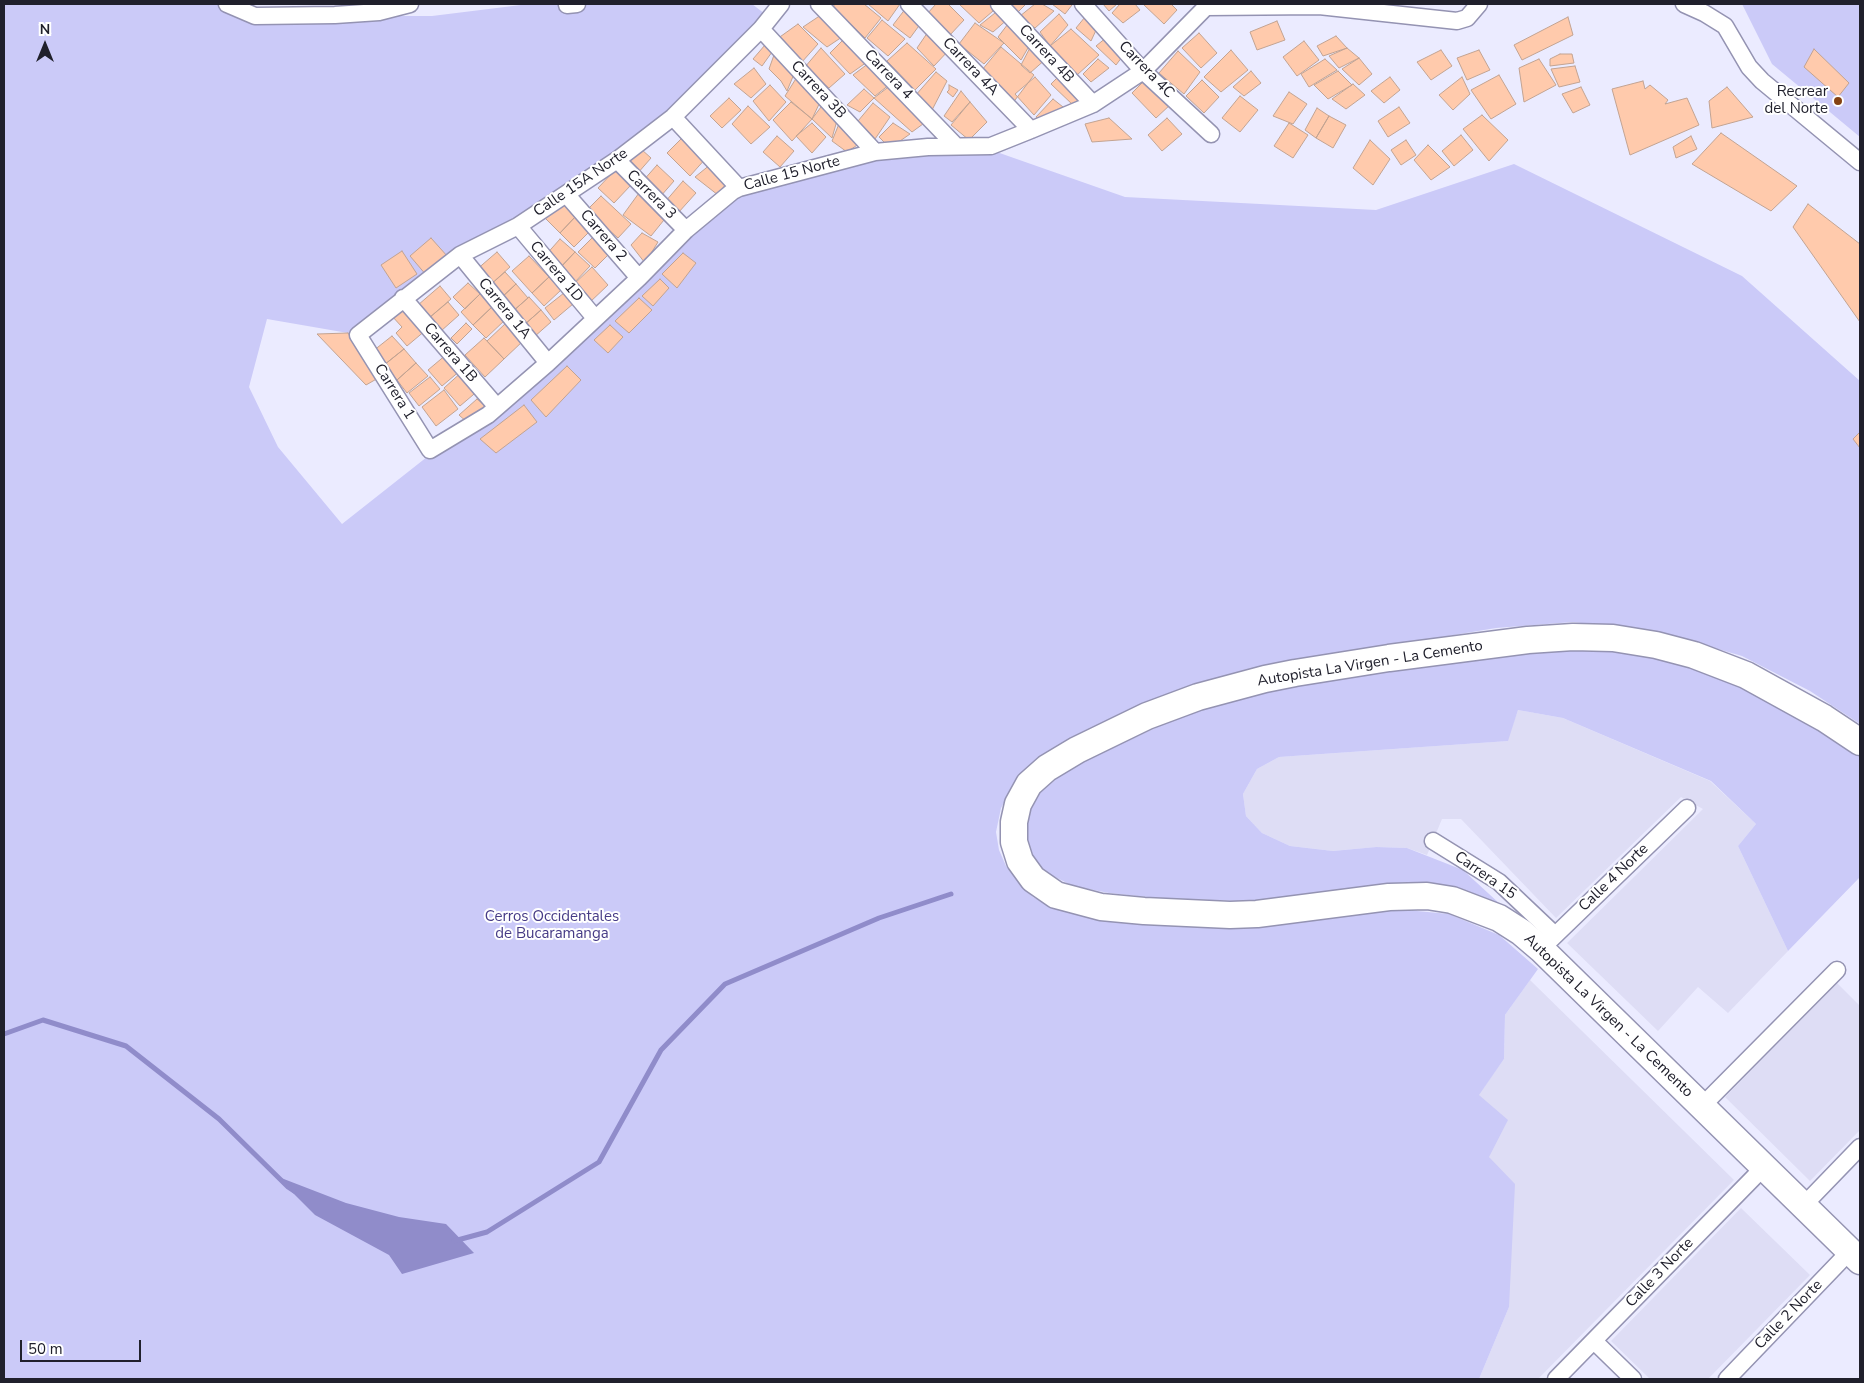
<!DOCTYPE html>
<html>
<head>
<meta charset="utf-8">
<style>
  body { margin:0 }
  #map { position:relative; width:1864px; height:1383px; overflow:hidden; background:#ebebff; font-family:"Nunito Sans",sans-serif }
  canvas { display:block }
  .frame { position:absolute; inset:0; border:5px solid #20202c; pointer-events:none }
  .north { position:absolute; left:20px; top:20px; width:50px; height:50px; -webkit-text-stroke:4px #fff; paint-order:stroke; rotate:0deg; font-size:14px; font-weight:700; line-height:20px; text-align:center; color:#20202c }
  .north::after { content:''; display:block; margin:auto; width:18px; height:22px; background:#20202c; clip-path:polygon(50% 0,100% 100%,50% 72%,0 100%) }
  .scale { position:absolute; left:20px; top:1340px; width:121px; height:22px; box-sizing:border-box; border:2px solid #20202c; border-top:0; padding-left:6px; font-size:15px; line-height:18px; white-space:nowrap; color:#20202c; -webkit-text-stroke:4px #fff; paint-order:stroke }
</style>
</head>
<body>
<div id="map">
<canvas width="1864" height="1383"></canvas>
<div class="frame"></div>
<div class="north">N</div>
<div class="scale">50 m</div>
</div>
<script>
const context = document.querySelector('canvas').getContext('2d');
context.lineJoin = 'round';
function fillPath(path, color) {
  context.fillStyle = color;
  context.fill(path, 'evenodd');
}
function shape(rows) {
  const path = new Path2D();
  for (const r of rows) {
    path.moveTo(r[0], r[1]);
    for (let i = 2; i < r.length; i += 2) path.lineTo(r[i], r[i + 1]);
  }
  return path;
}
function trace(path, color, width, dash) {
  context.strokeStyle = color;
  context.lineWidth = width;
  context.lineCap = dash ? 'butt' : 'round';
  context.setLineDash(dash || []);
  context.stroke(path);
}
function drawText(font, color, halo, rows, align = 'center') {
  context.font = font + ' "Nunito Sans",sans-serif';
  context.lineWidth = 4;
  context.setLineDash([]);
  context.textBaseline = 'middle';
  context.strokeStyle = halo;
  context.fillStyle = color;
  for (const [text, x, y, turn = 0] of rows) {
    context.save();
    context.translate(x, y);
    context.rotate((+turn || 0) * Math.PI / 180);
    context.textAlign = isNaN(turn) ? turn : align;
    if (halo) context.strokeText(text, 0, 0);
    context.fillText(text, 0, 0);
    context.restore();
  }
}
fillPath(shape([
  [1518,710,1563,718,1710,781,1756,824,1738,846,1788,951,1728,1013,1698,987,1658,1031,1567,943,1703,809,1681,797,1556,918,1461,819,1442,819,1427,855,1407,848,1376,847,1333,851,1290,846,1262,833,1246,816,1243,794,1257,769,1279,757,1507,741],
  [1530,980,1734,1180,1538,1379,1479,1379,1509,1307,1489,1157,1478,1095,1504,1059,1505,1015],
  [1837,983,1860,1006,1860,1130,1810,1181,1725,1097],
  [1741,1208,1810,1275,1708,1379,1650,1379,1611,1341]
]), '#deddf5');
fillPath(shape([
  [4,4,227,4,255,16,432,16,529,4,752,4,765,14,667,112,611,155,356,333,348,333,267,319,249,387,278,447,342,524,432,453,735,193,875,157,991,150,1125,197,1376,210,1514,164,1742,276,1860,381,1860,724,1810,691,1742,656,1663,633,1573,622,1496,628,1256,668,1187,687,1130,709,1044,756,1014,785,1001,808,996,832,999,850,1006,866,1033,897,1059,910,1088,917,1141,924,1199,927,1243,927,1385,908,1449,914,1499,935,1538,969,1505,1015,1504,1059,1479,1095,1508,1120,1489,1157,1515,1184,1509,1307,1479,1379,4,1379],
  [1742,4,1860,4,1860,137,1772,64],
  [1557,644,1625,646,1688,663,1762,696,1836,739,1860,756,1860,877,1788,951,1738,846,1756,824,1711,781,1563,718,1518,710,1508,741,1279,757,1257,769,1243,794,1246,816,1262,833,1290,846,1333,851,1376,847,1407,848,1463,870,1501,905,1458,889,1407,882,1289,899,1236,901,1157,898,1109,893,1073,886,1049,874,1037,865,1030,851,1027,835,1029,813,1041,792,1068,769,1166,723,1241,696,1454,659]
]), '#cbcaf8');
fillPath(shape([
  [276,1176,346,1203,399,1217,446,1224,474,1253,402,1274,389,1255,315,1215]
]), '#908cca');
trace(shape([
  [4,1034,43,1020,126,1046,219,1119,288,1187,294,1191],
  [454,1241,487,1232,599,1162,661,1050,725,984,879,918,951,894]
]), '#908cca', 5);
const building = shape([
  [835,4,864,4,881,18,865,38,833,7,835,4],
  [868,4,900,4,888,21,868,4],
  [936,4,948,4,964,20,949,36,927,14,936,4],
  [959,4,998,4,1000,5,979,23,959,4],
  [1007,4,1026,4,1016,14,1007,4],
  [1035,4,1042,4,1054,11,1035,28,1020,16,1035,4],
  [1052,4,1070,4,1072,5,1065,14,1052,4],
  [1103,4,1117,4,1109,11,1103,4],
  [1120,4,1135,4,1140,10,1123,23,1112,13,1120,4],
  [1143,4,1171,4,1177,10,1164,24,1143,4],
  [906,8,921,23,910,38,893,25,906,8],
  [1000,9,1009,18,993,32,980,25,1000,9],
  [1059,14,1068,25,1050,46,1040,32,1059,14],
  [821,15,842,37,827,47,803,27,821,15],
  [1085,17,1097,28,1091,41,1076,28,1085,17],
  [1568,17,1573,35,1522,60,1514,45,1568,17],
  [882,20,905,39,888,56,867,38,882,20],
  [1011,20,1032,41,1021,60,998,37,1011,20],
  [1277,21,1285,40,1257,50,1250,32,1277,21],
  [975,23,1004,43,984,64,959,44,975,23],
  [798,24,818,44,801,63,777,39,798,24],
  [930,29,949,50,934,66,917,48,930,29],
  [1071,29,1099,55,1077,75,1050,46,1071,29],
  [1199,33,1217,53,1201,68,1182,48,1199,33],
  [1336,36,1347,48,1323,56,1317,46,1336,36],
  [1107,37,1125,53,1116,65,1096,46,1107,37],
  [844,39,867,62,850,74,830,53,844,39],
  [1304,41,1319,60,1297,76,1283,57,1304,41],
  [907,43,936,69,915,90,887,61,907,43],
  [1032,44,1047,58,1030,73,1021,65,1032,44],
  [765,45,772,52,762,66,753,59,765,45],
  [1001,47,1034,75,1012,104,982,70,1001,47],
  [821,48,845,74,829,88,805,67,821,48],
  [1347,48,1359,58,1339,68,1329,56,1347,48],
  [1814,49,1849,83,1838,97,1804,67,1814,49],
  [1231,50,1248,70,1221,92,1204,77,1231,50],
  [1441,50,1452,66,1431,80,1417,62,1441,50],
  [1479,50,1490,70,1467,80,1457,58,1479,50],
  [1178,51,1200,72,1184,94,1159,73,1178,51],
  [1560,54,1572,54,1574,63,1550,66,1550,59,1560,54],
  [774,55,794,74,787,91,781,81,769,69,774,55],
  [1359,58,1372,74,1359,85,1342,69,1359,58],
  [1098,59,1109,68,1091,82,1083,74,1098,59],
  [1325,59,1337,70,1309,87,1301,74,1325,59],
  [1539,59,1556,85,1524,102,1519,68,1539,59],
  [869,63,890,84,875,96,853,75,869,63],
  [1575,66,1580,82,1559,87,1551,69,1575,66],
  [754,68,766,84,751,98,734,84,754,68],
  [1251,71,1261,83,1244,96,1233,87,1251,71],
  [1338,71,1352,85,1328,99,1314,85,1338,71],
  [936,72,947,81,932,110,915,96,936,72],
  [1061,74,1083,98,1074,106,1051,84,1061,74],
  [1499,75,1516,104,1491,119,1471,90,1499,75],
  [797,77,821,100,812,119,785,96,797,77],
  [1035,77,1051,95,1034,115,1015,94,1035,77],
  [1390,77,1400,90,1384,103,1371,91,1390,77],
  [1462,77,1470,94,1453,110,1439,95,1462,77],
  [1147,78,1171,104,1156,118,1132,93,1147,78],
  [1202,80,1219,97,1204,113,1186,96,1202,80],
  [1643,81,1645,89,1650,85,1668,100,1665,104,1687,98,1699,125,1630,155,1612,89,1643,81],
  [1353,84,1365,95,1346,109,1332,99,1353,84],
  [770,85,786,102,769,121,753,101,770,85],
  [891,85,927,121,912,132,874,98,891,85],
  [949,85,958,90,953,97,947,92,949,90,949,85],
  [1581,87,1590,105,1573,113,1562,94,1581,87],
  [1727,87,1753,117,1712,128,1709,101,1727,87],
  [864,89,874,98,860,112,847,105,864,89],
  [961,91,970,102,952,122,944,116,961,91],
  [1289,92,1307,104,1293,124,1273,116,1289,92],
  [1240,96,1258,110,1240,132,1222,118,1240,96],
  [729,98,741,110,722,128,710,116,729,98],
  [1053,99,1068,111,1041,123,1036,117,1053,99],
  [791,102,812,119,792,141,773,120,791,102],
  [970,102,987,122,969,140,951,125,970,102],
  [824,103,838,117,832,138,812,119,824,103],
  [873,103,890,117,875,139,858,121,873,103],
  [748,106,770,127,751,144,732,124,748,106],
  [1399,107,1410,123,1388,137,1378,121,1399,107],
  [1317,108,1329,116,1316,138,1305,130,1317,108],
  [1482,115,1508,140,1489,161,1463,129,1482,115],
  [1329,116,1346,125,1333,148,1316,138,1329,116],
  [1109,118,1132,139,1092,142,1085,124,1109,118],
  [1167,118,1182,134,1162,151,1148,135,1167,118],
  [841,119,863,141,847,152,832,141,841,119],
  [812,123,826,137,812,153,796,136,812,123],
  [893,123,910,134,890,148,879,137,893,123],
  [1289,123,1308,135,1293,158,1274,146,1289,123],
  [1721,133,1797,186,1771,211,1692,164,1721,133],
  [686,134,707,157,690,176,667,153,686,134],
  [1461,135,1473,150,1454,166,1442,151,1461,135],
  [777,136,794,151,780,167,763,152,777,136],
  [1691,136,1697,149,1676,158,1673,147,1691,136],
  [1370,140,1390,159,1373,185,1353,168,1370,140],
  [1406,140,1416,155,1401,165,1391,150,1406,140],
  [1428,145,1450,167,1431,180,1414,160,1428,145],
  [641,149,651,158,637,174,627,164,641,149],
  [711,164,727,182,718,195,695,177,711,164],
  [657,165,674,181,660,197,642,182,657,165],
  [615,170,631,185,614,203,598,188,615,170],
  [683,181,696,193,678,213,665,202,683,181],
  [639,193,668,215,651,236,623,215,639,193],
  [601,196,631,224,618,238,587,210,601,196],
  [560,201,576,216,560,233,544,217,560,201],
  [1808,204,1860,244,1860,322,1793,227,1808,204],
  [576,216,591,230,574,247,560,233,576,216],
  [642,233,658,242,645,263,631,245,642,233],
  [594,236,611,252,595,268,578,252,594,236],
  [431,238,448,257,427,276,410,256,431,238],
  [560,239,575,252,559,269,544,257,560,239],
  [402,251,417,274,396,288,381,265,402,251],
  [497,252,510,267,489,286,475,271,497,252],
  [575,252,590,266,574,283,559,269,575,252],
  [683,253,696,263,677,288,662,274,683,253],
  [529,256,549,277,532,293,512,271,529,256],
  [592,267,608,285,589,303,573,285,592,267],
  [505,272,516,284,500,299,489,286,505,272],
  [549,277,561,290,544,306,532,293,549,277],
  [660,279,669,288,653,306,642,296,660,279],
  [468,283,480,294,465,309,453,297,468,283],
  [516,284,528,298,512,312,500,299,516,284],
  [440,286,451,299,429,318,418,305,440,286],
  [564,293,573,304,554,320,545,308,564,293],
  [480,294,492,307,473,325,461,312,480,294],
  [529,297,541,310,524,325,512,312,529,297],
  [639,298,652,310,629,333,615,321,639,298],
  [448,302,459,315,441,331,429,318,448,302],
  [403,304,426,330,407,346,396,333,402,327,391,315,403,304],
  [492,307,505,320,486,338,473,325,492,307],
  [541,310,551,322,534,337,524,325,541,310],
  [466,323,472,329,457,344,451,338,466,323],
  [506,323,523,341,504,359,487,341,506,323],
  [610,325,623,337,608,353,594,340,610,325],
  [348,333,380,377,366,385,317,334,348,333],
  [392,336,404,349,384,365,373,351,392,336],
  [484,338,504,359,485,377,465,355,484,338],
  [404,349,416,363,397,380,384,365,404,349],
  [447,354,461,370,442,386,428,370,447,354],
  [416,363,428,376,407,393,397,380,416,363],
  [567,366,581,380,546,417,531,400,567,366],
  [463,371,480,389,460,406,444,388,463,371],
  [430,377,440,389,419,406,409,393,430,377],
  [444,390,458,409,436,426,422,407,444,390],
  [477,399,489,409,468,423,459,415,477,399],
  [524,405,537,422,496,453,480,439,524,405],
  [1860,432,1860,448,1853,439,1860,432]
]);
fillPath(building, '#ffcaac');
trace(building, '#c2a392', 1);
const street = shape([
  [227,4,255,16,335,15,379,12,410,4],
  [781,4,761,29,673,117,617,160,518,226,460,255,358,335,430,450,488,415,548,363,639,278,686,230,733,191,739,188,875,152,928,147,991,146,1031,130,1093,104,1143,71,1206,7],
  [819,4,956,146],
  [909,4,1031,130],
  [999,4,1093,104],
  [1083,4,1143,71,1211,134],
  [1684,4,1704,13,1725,26,1749,67,1762,81,1860,162],
  [567,5,577,4],
  [1206,7,1319,6,1457,21,1467,18,1479,4],
  [761,29,875,152],
  [673,117,739,188],
  [617,160,686,230],
  [566,194,639,278],
  [518,226,595,318],
  [460,255,548,363],
  [403,298,497,407],
  [1433,841,1499,882,1555,935],
  [1541,949,1687,808],
  [1702,1106,1837,970],
  [1803,1206,1860,1147],
  [1594,1341,1633,1379],
  [1556,1379,1764,1167],
  [1727,1379,1850,1251]
]);
const primary = shape([
  [1860,742,1824,718,1746,675,1694,655,1656,645,1613,638,1573,637,1528,640,1389,658,1295,673,1265,679,1198,697,1147,716,1114,732,1077,750,1047,768,1029,784,1018,804,1014,822,1014,842,1020,861,1033,879,1056,895,1101,907,1144,911,1230,915,1257,914,1389,897,1427,896,1452,900,1499,918,1521,932,1541,949,1860,1261]
]);
trace(street, '#9493b2', 19);
trace(primary, '#9493b2', 29);
trace(street, '#fff', 16);
trace(primary, '#fff', 26);
for (const [x, y, r, color] of [
  [1838,101,5,"#854213"]
]) {
  const dot = new Path2D();
  dot.arc(x, y, r, 0, 2 * Math.PI);
  context.fillStyle = color;
  context.fill(dot);
  trace(dot, '#fff', 2);
}
drawText('15px', '#20202c', '#fff', [
  ["Carrera 4B",1046,54,47],
  ["Carrera 4A",970,67,46],
  ["Carrera 4C",1146,70,46],
  ["Carrera 4",888,75,46],
  ["Carrera 3B",818,90,47],
  ["Calle 15 Norte",792,174,-15],
  ["Calle 15A Norte",581,183,-34],
  ["Carrera 3",651,195,45],
  ["Carrera 2",603,236,49],
  ["Carrera 1D",556,272,50],
  ["Carrera 1A",504,309,51],
  ["Carrera 1B",450,353,49],
  ["Carrera 1",394,392,58],
  ["Autopista La Virgen - La Cemento",1370,664,-9],
  ["Carrera 15",1485,876,35],
  ["Calle 4 Norte",1614,878,-44],
  ["Autopista La Virgen - La Cemento",1608,1016,44],
  ["Calle 3 Norte",1660,1273,-46],
  ["Calle 2 Norte",1789,1315,-46]
]);
drawText('15px', '#20202c', '#fff', [
  ["Recrear",1828,92],
  ["del Norte",1828,109]
], 'right');
drawText('15px', '#463b86', '#fff', [
  ["Cerros Occidentales",552,917],
  ["de Bucaramanga",552,934]
]);
</script>
</body>
</html>
